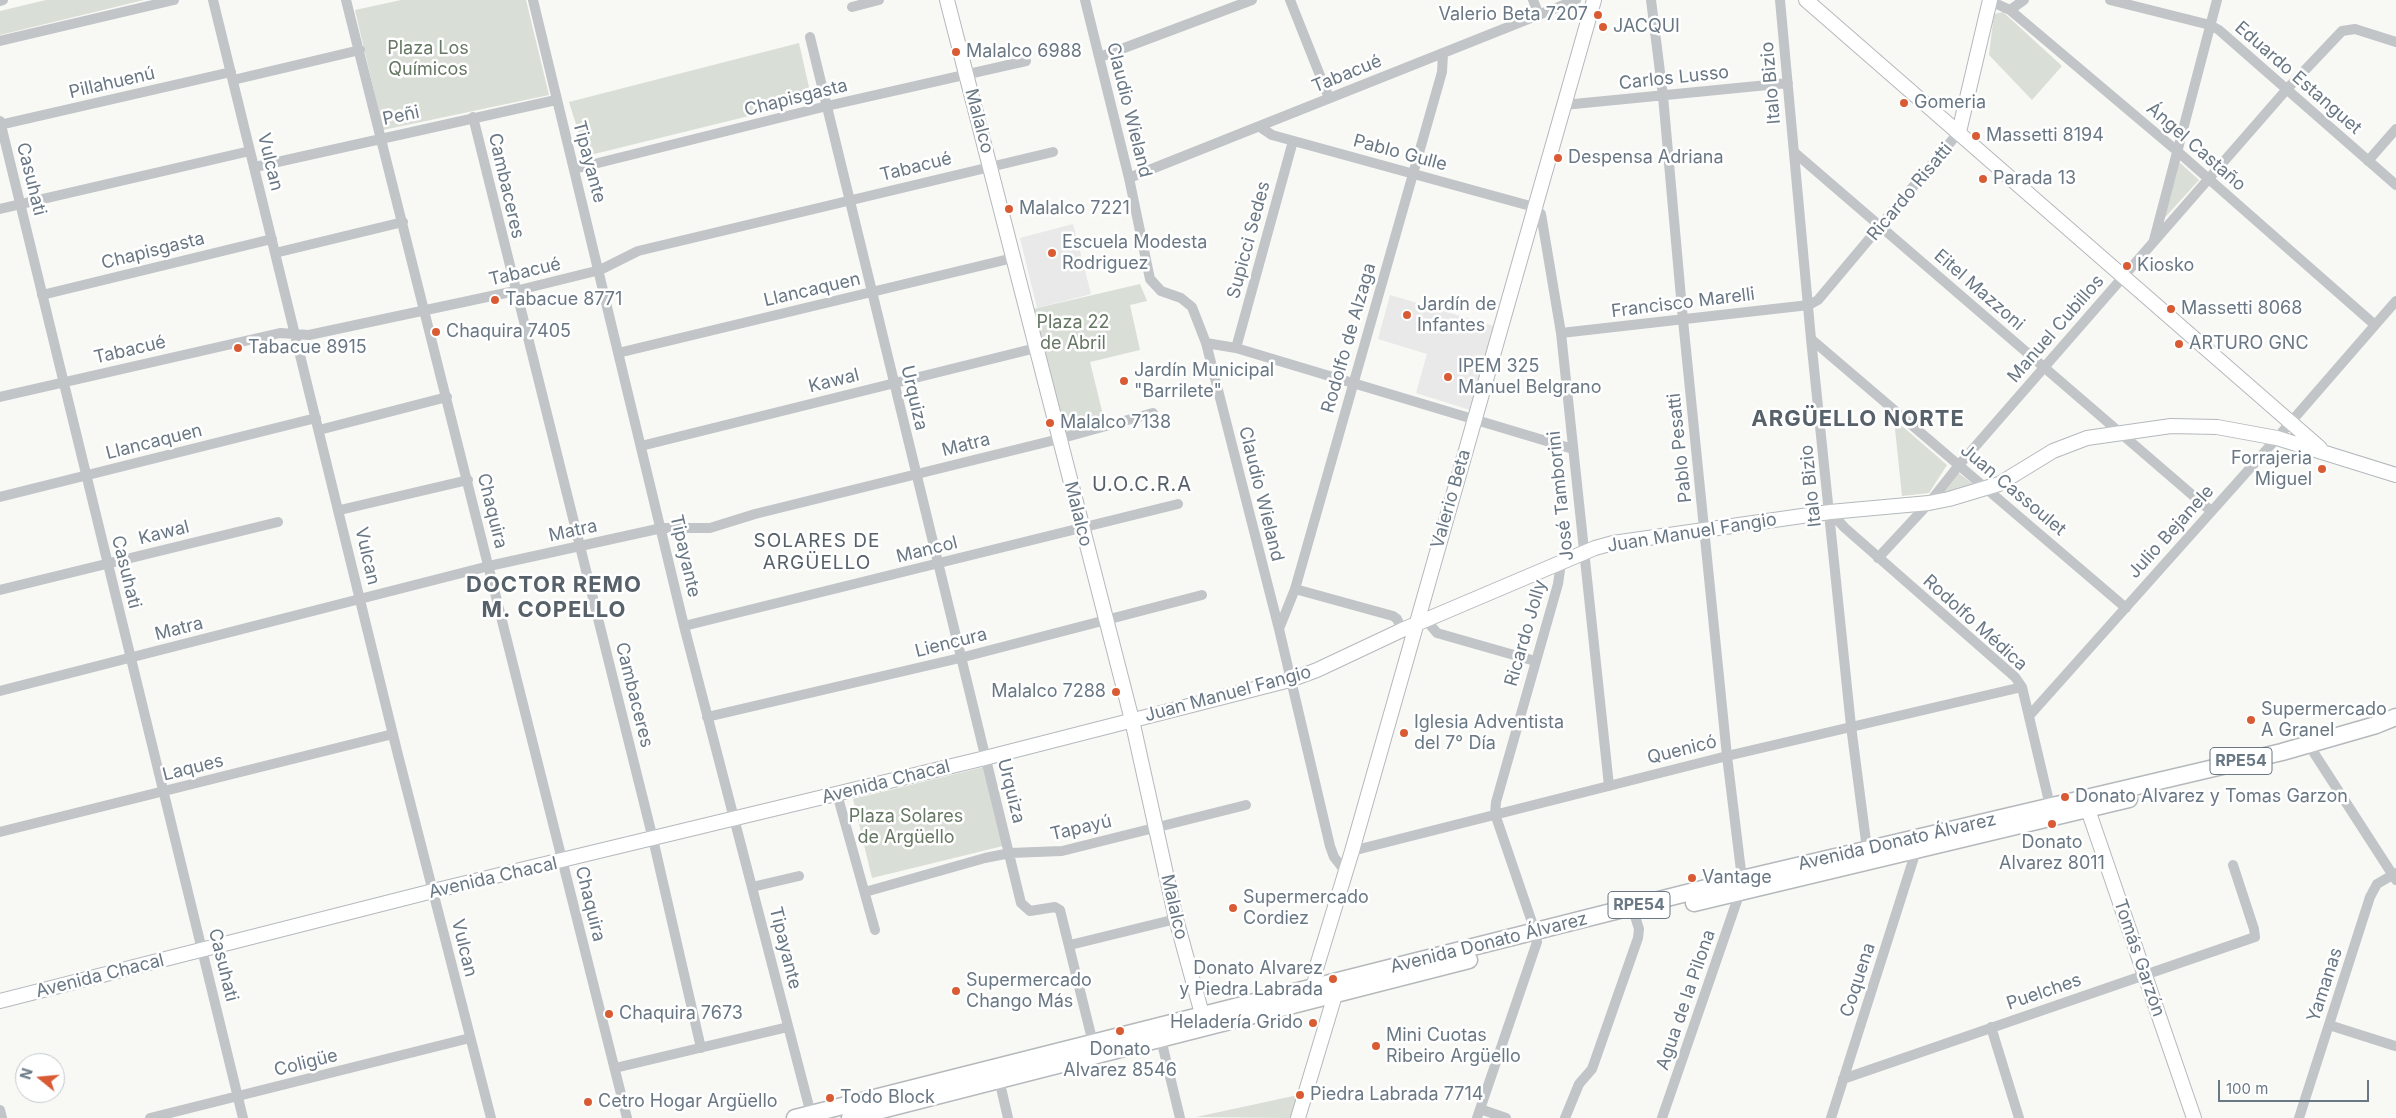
<!DOCTYPE html>
<html>
<head>
<meta charset="utf-8">
<style>
  body { margin:0 }
  #map { position:relative; width:2396px; height:1118px; overflow:hidden; background:#f8f8f5; font-family:Inter,sans-serif }
  canvas { display:block }
  .north { position:absolute; left:15px; top:1053px; width:50px; height:50px; box-sizing:border-box; background:#fff; border:1px solid #c3c9ce; border-radius:50%; rotate:287deg; font-size:14px; font-weight:700; line-height:20px; text-align:center; color:#697884 }
  .north::after { content:''; display:block; margin:auto; width:18px; height:22px; background:#d95b34; clip-path:polygon(50% 0,100% 100%,50% 72%,0 100%) }
  .scale { position:absolute; left:2218px; top:1080px; width:151px; height:22px; box-sizing:border-box; border:2px solid #697884; border-top:0; padding-left:6px; font-size:15px; line-height:18px; white-space:nowrap; color:#697884; -webkit-text-stroke:4px #fff; paint-order:stroke }
</style>
</head>
<body>
<div id="map">
<canvas width="2396" height="1118"></canvas>
<div class="north">N</div>
<div class="scale">100 m</div>
</div>
<script>
const context = document.querySelector('canvas').getContext('2d');
context.lineJoin = 'round';
function fillPath(path, color) {
  context.fillStyle = color;
  context.fill(path, 'evenodd');
}
function shape(rows) {
  const path = new Path2D();
  for (const r of rows) {
    path.moveTo(r[0], r[1]);
    for (let i = 2; i < r.length; i += 2) path.lineTo(r[i], r[i + 1]);
  }
  return path;
}
function trace(path, color, width, dash) {
  context.strokeStyle = color;
  context.lineWidth = width;
  context.lineCap = dash ? 'butt' : 'round';
  context.setLineDash(dash || []);
  context.stroke(path);
}
function drawText(font, color, halo, rows, align = 'center') {
  context.font = font + ' Inter,sans-serif';
  context.lineWidth = 5;
  context.setLineDash([]);
  context.textBaseline = 'middle';
  context.strokeStyle = halo;
  context.fillStyle = color;
  for (const [text, x, y, turn = 0] of rows) {
    context.save();
    context.translate(x, y);
    context.rotate((+turn || 0) * Math.PI / 180);
    context.textAlign = isNaN(turn) ? turn : align;
    if (halo) context.strokeText(text, 0, 0);
    context.fillText(text, 0, 0);
    context.restore();
  }
}
fillPath(shape([
  [1073,224,1091,294,1037,308,1020,238],
  [1390,295,1494,326,1470,410,1416,393,1427,354,1378,339]
]), '#e8e9e8');
fillPath(shape([
  [46,0,144,0,0,35,0,11],
  [401,0,526,0,549,95,383,130,355,10],
  [2003,12,2062,66,2032,100,1989,55,1994,14],
  [799,43,811,96,806,102,586,156,569,102],
  [2178,161,2199,180,2160,223],
  [1140,284,1147,301,1130,305,1140,350,1090,362,1105,423,1064,433,1033,309],
  [1894,419,1947,465,1929,493,1902,496],
  [1957,472,1973,484,1937,497],
  [984,767,1003,846,872,878,853,799],
  [1298,1095,1290,1118,1196,1117]
]), '#d9ded6');
const secondary = shape([
  [947,0,1132,720,1176,919,1205,1025],
  [1806,0,2320,448],
  [1959,132,1990,0],
  [2085,801,2194,1118],
  [1318,997,1315,988,1316,969,1352,851,1594,0],
  [0,1001,433,891,981,759,1290,680,1317,670,1402,630,1595,548,1613,543,1830,512,1929,503,1949,499,1999,484,2053,451,2087,438,2171,426,2217,427,2277,438,2396,475],
  [1298,1118,1335,995,1331,986]
]);
const primary = shape([
  [1694,903,2129,799],
  [795,1118,1742,879,2282,752,2376,725,2396,717],
  [850,1118,1469,960]
]);
trace(secondary, '#b4b9bd', 16);
trace(primary, '#b5b9bc', 19);
trace(shape([
  [213,0,398,755,491,1118],
  [346,0,627,1118],
  [533,0,684,626,812,1118],
  [1085,0,1129,178,1150,279,1161,291,1181,298,1192,307,1206,343,1279,629,1330,846,1334,857,1345,871],
  [1290,0,1329,98],
  [1533,0,1539,15],
  [1651,0,1663,96,1683,320,1727,756,1742,879,1740,892,1662,1118],
  [1780,0,1811,339,1851,726,1867,849],
  [2110,0,2210,25,2219,30,2396,185],
  [0,1,3,0],
  [1990,1,2010,10,2177,151,2375,325],
  [852,7,879,0],
  [2010,10,2024,0],
  [810,37,1021,903,1030,911,1055,907,1060,910,1093,1043],
  [0,41,174,0],
  [1100,57,1252,0],
  [233,80,360,50],
  [1564,105,1788,83],
  [473,117,653,839,701,1048],
  [0,121,243,1118],
  [0,125,231,72],
  [1260,127,1272,135,1534,207,1541,214,1561,333,1609,786],
  [1794,152,2211,511],
  [2368,161,2396,129],
  [255,167,556,100],
  [574,169,827,106,1026,61],
  [1129,178,1576,0],
  [0,209,250,151],
  [2154,240,2217,0],
  [275,253,403,222],
  [42,295,272,239],
  [1561,333,1809,305,1818,300,1959,132],
  [1811,339,2126,608],
  [1206,343,1236,348,1573,449],
  [1236,348,1293,141],
  [618,353,1013,258],
  [0,397,280,333,309,335,515,291,600,270,638,251,1053,152],
  [319,430,447,397],
  [641,446,1036,348],
  [0,497,316,418],
  [340,510,468,480],
  [1830,512,1845,528,2015,677,2022,687,2051,810],
  [1878,558,1929,503,1959,465,2287,89,2342,31,2355,29,2396,42],
  [1295,589,1393,616,1397,619,1402,630],
  [0,590,278,522],
  [1426,620,1437,633,1535,661],
  [684,626,1178,504],
  [1279,629,1295,589,1442,72,1443,54],
  [0,691,489,566,662,528,710,528,755,514,1059,439,1153,413],
  [2029,716,2277,438,2396,301],
  [707,717,960,658,1202,595],
  [2314,753,2396,880],
  [837,794,875,930],
  [0,832,393,734],
  [1352,851,1727,756,2022,687],
  [752,887,799,876],
  [865,892,985,858,1010,853,1062,851,1246,805],
  [1070,945,1176,919],
  [2329,1025,2395,1046],
  [1991,1027,2019,1118],
  [1160,1035,1180,1118],
  [615,1068,788,1027],
  [998,1075,1008,1118],
  [1843,1079,2255,937,2254,929,2233,865],
  [1480,1109,1506,1118],
  [0,1110,2,1118],
  [150,1118,470,1038],
  [1477,1118,1537,942,1535,931,1495,814,1496,802,1558,584,1561,563],
  [1565,1118,1579,1084,1592,1069,1638,938,1639,929,1635,916],
  [1831,1118,1916,851],
  [2299,1118,2370,897,2377,884,2396,873]
]), '#c1c5c8', 10);
trace(secondary, '#fff', 14);
trace(primary, '#fff', 16);
for (const [x, y, r, color] of [
  [1598,15,5,"#d95b34"],
  [1603,27,5,"#d95b34"],
  [956,52,5,"#d95b34"],
  [1904,103,5,"#d95b34"],
  [1976,136,5,"#d95b34"],
  [1558,158,5,"#d95b34"],
  [1983,179,5,"#d95b34"],
  [1009,209,5,"#d95b34"],
  [1052,253,5,"#d95b34"],
  [2127,266,5,"#d95b34"],
  [495,300,5,"#d95b34"],
  [2171,309,5,"#d95b34"],
  [1407,315,5,"#d95b34"],
  [436,332,5,"#d95b34"],
  [2179,344,5,"#d95b34"],
  [238,348,5,"#d95b34"],
  [1448,377,5,"#d95b34"],
  [1124,381,5,"#d95b34"],
  [1050,423,5,"#d95b34"],
  [2322,469,5,"#d95b34"],
  [1116,692,5,"#d95b34"],
  [2251,720,5,"#d95b34"],
  [1404,733,5,"#d95b34"],
  [2065,797,5,"#d95b34"],
  [2052,824,5,"#d95b34"],
  [1692,878,5,"#d95b34"],
  [1233,908,5,"#d95b34"],
  [1333,979,5,"#d95b34"],
  [956,991,5,"#d95b34"],
  [609,1014,5,"#d95b34"],
  [1313,1023,5,"#d95b34"],
  [1120,1031,5,"#d95b34"],
  [1376,1046,5,"#d95b34"],
  [1300,1095,5,"#d95b34"],
  [830,1098,5,"#d95b34"],
  [588,1102,5,"#d95b34"]
]) {
  const dot = new Path2D();
  dot.arc(x, y, r, 0, 2 * Math.PI);
  context.fillStyle = color;
  context.fill(dot);
  trace(dot, '#fff', 2);
}
for (const [x, y, w] of [
  [2241,761,62],
  [1639,905,62]
]) {
  const box = new Path2D();
  box.roundRect(x - w / 2, y - 13.5, w, 27, 4);
  context.fillStyle = '#fff';
  context.fill(box);
  trace(box, '#697884', 1);
}
drawText('bold 16px', '#697884', null, [
  ["RPE54",2241,761],
  ["RPE54",1639,905]
]);
drawText('18px', '#697884', '#fff', [
  ["Valerio Beta 7207",1588,15,"right"],
  ["JACQUI",1613,27],
  ["Malalco 6988",966,52],
  ["Gomeria",1914,103],
  ["Massetti 8194",1986,136],
  ["Despensa Adriana",1568,158],
  ["Parada 13",1993,179],
  ["Malalco 7221",1019,209],
  ["Escuela Modesta",1062,243],
  ["Rodriguez",1062,264],
  ["Kiosko",2137,266],
  ["Tabacue 8771",505,300],
  ["Jardín de",1417,305],
  ["Infantes",1417,326],
  ["Massetti 8068",2181,309],
  ["Chaquira 7405",446,332],
  ["ARTURO GNC",2189,344],
  ["Tabacue 8915",248,348],
  ["IPEM 325",1458,367],
  ["Manuel Belgrano",1458,388],
  ["Jardín Municipal",1134,371],
  ["\"Barrilete\"",1134,392],
  ["Malalco 7138",1060,423],
  ["Forrajeria",2312,459,"right"],
  ["Miguel",2312,480,"right"],
  ["Malalco 7288",1106,692,"right"],
  ["Supermercado",2261,710],
  ["A Granel",2261,731],
  ["Iglesia Adventista",1414,723],
  ["del 7° Día",1414,744],
  ["Donato Alvarez y Tomas Garzon",2075,797],
  ["Donato",2052,843,"center"],
  ["Alvarez 8011",2052,864,"center"],
  ["Vantage",1702,878],
  ["Supermercado",1243,898],
  ["Cordiez",1243,919],
  ["Donato Alvarez",1323,969,"right"],
  ["y Piedra Labrada",1323,990,"right"],
  ["Supermercado",966,981],
  ["Chango Más",966,1002],
  ["Chaquira 7673",619,1014],
  ["Heladería Grido",1303,1023,"right"],
  ["Mini Cuotas",1386,1036],
  ["Ribeiro Argüello",1386,1057],
  ["Donato",1120,1050,"center"],
  ["Alvarez 8546",1120,1071,"center"],
  ["Piedra Labrada 7714",1310,1095],
  ["Todo Block",840,1098],
  ["Cetro Hogar Argüello",598,1102]
], 'left');
drawText('18px', '#667763', '#fff', [
  ["Plaza Los",428,49],
  ["Químicos",428,70],
  ["Plaza 22",1073,323],
  ["de Abril",1073,344],
  ["Plaza Solares",906,817],
  ["de Argüello",906,838]
]);
drawText('18px', '#697884', '#fff', [
  ["Tabacué",1347,74,-22],
  ["Carlos Lusso",1674,78,-6],
  ["Eduardo Estanguet",2298,78,41],
  ["Pillahuenú",112,83,-13],
  ["Italo Bizio",1771,83,-95],
  ["Chapisgasta",796,98,-14],
  ["Claudio Wieland",1129,110,76],
  ["Peñi",401,116,-12],
  ["Malalco",979,121,75],
  ["Ángel Castaño",2196,147,41],
  ["Pablo Gulle",1400,153,15],
  ["Vulcan",270,162,76],
  ["Tipayante",589,162,75],
  ["Tabacué",916,167,-14],
  ["Casuhati",31,179,76],
  ["Cambaceres",506,186,77],
  ["Ricardo Risatti",1910,192,-50],
  ["Supicci Sedes",1249,240,-75],
  ["Chapisgasta",153,251,-14],
  ["Tabacué",525,272,-13],
  ["Llancaquen",812,290,-13],
  ["Eitel Mazzoni",1979,290,41],
  ["Francisco Marelli",1683,303,-7],
  ["Manuel Cubillos",2056,329,-49],
  ["Rodolfo de Alzaga",1349,338,-74],
  ["Tabacué",130,350,-13],
  ["Kawal",834,381,-14],
  ["Urquiza",914,398,77],
  ["Llancaquen",154,442,-14],
  ["Matra",966,445,-14],
  ["Pablo Pesatti",1680,448,-96],
  ["Italo Bizio",1811,486,-96],
  ["Juan Cassoulet",2013,490,40],
  ["Claudio Wieland",1261,494,76],
  ["José Tamborini",1561,496,-96],
  ["Valerio Beta",1451,499,-74],
  ["Chaquira",492,511,76],
  ["Malalco",1078,514,76],
  ["Matra",573,531,-12],
  ["Julio Bejanele",2171,532,-48],
  ["Kawal",164,533,-14],
  ["Juan Manuel Fangio",1692,533,-9],
  ["Mancol",927,550,-14],
  ["Vulcan",367,556,77],
  ["Tipayante",685,556,77],
  ["Casuhati",126,572,76],
  ["Rodolfo Médica",1975,623,42],
  ["Matra",179,629,-14],
  ["Ricardo Jolly",1526,633,-74],
  ["Liencura",951,643,-14],
  ["Juan Manuel Fangio",1228,694,-15],
  ["Cambaceres",634,695,76],
  ["Quenicó",1682,750,-14],
  ["Laques",193,768,-14],
  ["Avenida Chacal",886,782,-14],
  ["Urquiza",1011,791,76],
  ["Tapayú",1081,828,-13],
  ["Avenida Donato Álvarez",1897,842,-13],
  ["Avenida Chacal",493,878,-13],
  ["Chaquira",590,904,76],
  ["Malalco",1174,907,77],
  ["Avenida Donato Álvarez",1489,943,-14],
  ["Vulcan",464,948,76],
  ["Tipayante",785,948,76],
  ["Tomás Garzón",2139,958,71],
  ["Casuhati",223,965,76],
  ["Avenida Chacal",100,976,-14],
  ["Coquena",1858,980,-72],
  ["Yamanas",2325,985,-72],
  ["Puelches",2044,992,-19],
  ["Agua de la Pilona",1686,1000,-71],
  ["Coligüe",306,1063,-14]
]);
context.letterSpacing = '1px';
drawText('19px', '#56616a', '#fff', [
  ["SOLARES DE",817,541],
  ["ARGÜELLO",817,563]
]);
context.letterSpacing = '0px';
context.letterSpacing = '1px';
drawText('20px', '#56616a', '#fff', [
  ["U.O.C.R.A",1142,485]
]);
context.letterSpacing = '0px';
context.letterSpacing = '1px';
drawText('bold 22px', '#56616a', '#fff', [
  ["ARGÜELLO NORTE",1858,419],
  ["DOCTOR REMO",554,585],
  ["M. COPELLO",554,610]
]);
context.letterSpacing = '0px';
</script>
</body>
</html>
